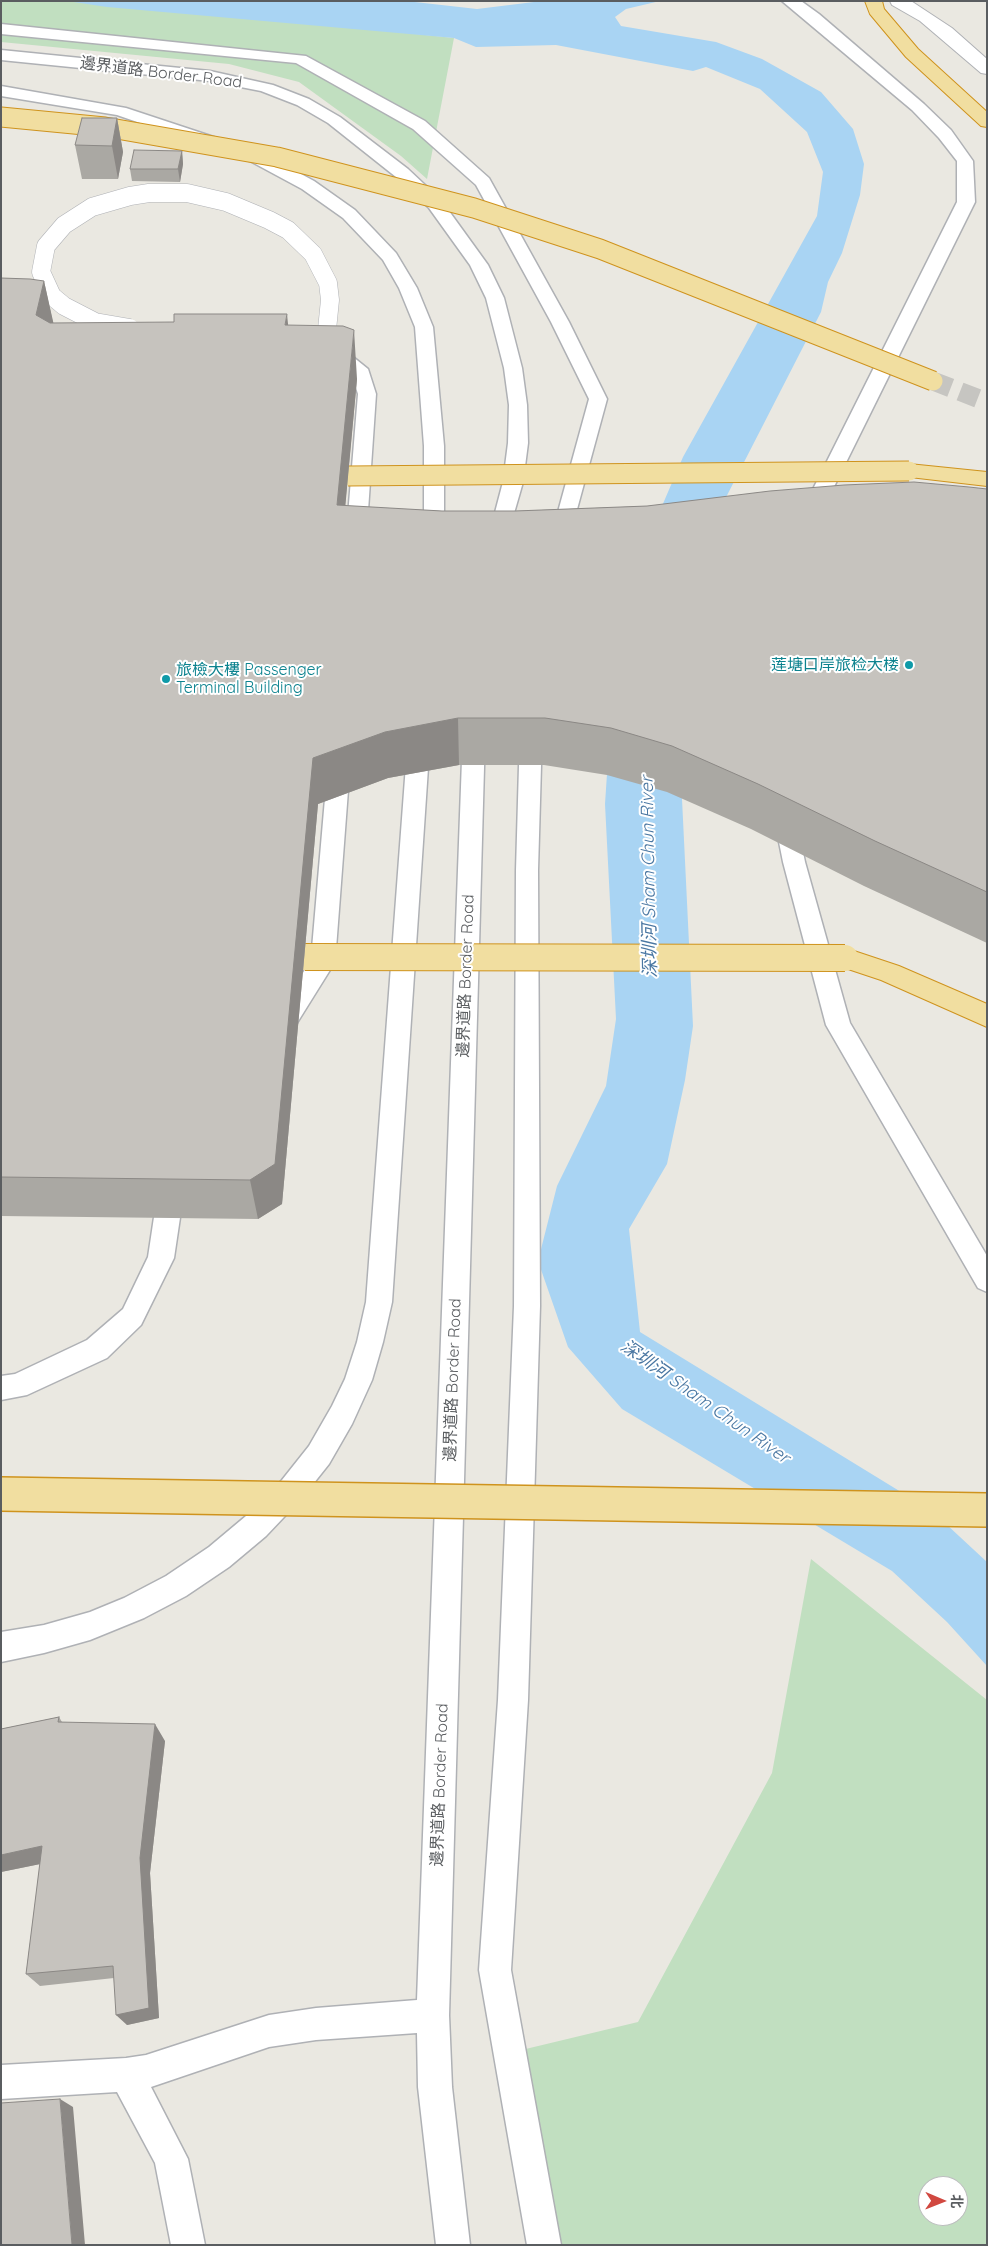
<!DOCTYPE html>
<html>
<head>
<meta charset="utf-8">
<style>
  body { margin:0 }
  #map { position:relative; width:988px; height:2246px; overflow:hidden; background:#eae8e1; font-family:Quicksand,"Noto Sans SC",sans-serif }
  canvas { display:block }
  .frame { position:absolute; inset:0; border:2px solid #5a5d60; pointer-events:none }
  .north { position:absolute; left:918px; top:2176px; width:50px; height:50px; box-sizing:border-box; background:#fff; border:1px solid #bdbebf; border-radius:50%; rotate:91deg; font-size:14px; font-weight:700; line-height:20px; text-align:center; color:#5a5d60 }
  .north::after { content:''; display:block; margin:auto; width:18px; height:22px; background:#d14840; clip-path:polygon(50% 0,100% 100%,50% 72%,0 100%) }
</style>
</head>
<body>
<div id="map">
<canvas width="988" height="2246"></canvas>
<div class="frame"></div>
<div class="north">北</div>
</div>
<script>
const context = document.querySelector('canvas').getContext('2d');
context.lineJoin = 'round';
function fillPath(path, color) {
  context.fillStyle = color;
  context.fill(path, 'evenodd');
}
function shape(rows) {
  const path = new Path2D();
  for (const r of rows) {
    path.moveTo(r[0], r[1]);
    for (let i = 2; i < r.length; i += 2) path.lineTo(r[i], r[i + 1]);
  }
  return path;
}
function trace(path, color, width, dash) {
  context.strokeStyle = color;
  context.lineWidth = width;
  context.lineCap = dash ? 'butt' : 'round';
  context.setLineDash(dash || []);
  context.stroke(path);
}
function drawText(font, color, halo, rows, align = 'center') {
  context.font = font + ' Quicksand,"Noto Sans SC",sans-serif';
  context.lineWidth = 4;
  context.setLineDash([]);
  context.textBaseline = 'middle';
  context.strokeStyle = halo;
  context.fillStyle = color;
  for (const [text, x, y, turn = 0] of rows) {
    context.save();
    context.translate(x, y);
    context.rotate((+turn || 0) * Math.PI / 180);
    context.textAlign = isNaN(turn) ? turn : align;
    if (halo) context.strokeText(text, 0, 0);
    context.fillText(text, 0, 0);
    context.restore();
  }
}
fillPath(shape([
  [1,1,102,1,454,38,427,179,401,156,299,82,229,64,1,42],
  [811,1559,987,1700,987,2245,555,2245,509,2053,638,2022,772,1773],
  [928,2186,958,2186,958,2216,928,2216]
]), '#c1dfc0');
fillPath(shape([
  [67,1,406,1,477,9,542,1,660,1,626,9,615,17,621,26,716,42,762,59,821,92,853,129,864,164,860,195,842,253,828,282,821,312,720,509,681,718,682,799,693,1026,685,1080,667,1164,629,1229,640,1332,932,1511,987,1562,987,1666,947,1622,892,1571,622,1409,568,1347,538,1261,557,1186,606,1086,616,1019,605,804,614,668,647,541,683,457,817,216,823,172,807,132,760,89,706,67,693,71,556,45,476,47,454,38,107,7]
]), '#a9d4f3');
trace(shape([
  [933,381,987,402]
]), '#c6c5c1', 19, [19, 10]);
const service = shape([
  [782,1,801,1,819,14,924,104,951,130,973,161,975,202,819,517,816,522,809,524,802,522,799,517,957,202,957,161,939,138,912,110,782,1],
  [1,24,306,56,425,121,489,178,569,322,607,399,567,546,560,548,553,546,550,541,589,399,551,322,476,185,413,129,296,63,1,34,1,24],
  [1,50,210,71,273,85,309,99,340,117,408,169,441,200,488,265,504,298,522,368,527,405,528,443,523,482,504,548,497,550,490,548,487,543,503,482,508,443,509,405,504,368,486,298,470,265,429,208,396,177,328,123,297,105,261,91,210,81,1,60,1,50],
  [1,86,126,108,262,153,314,181,355,210,396,253,417,288,433,327,444,446,444,543,441,548,434,550,427,548,424,543,424,446,415,327,399,288,383,260,343,218,302,189,250,161,117,115,1,96,1,86],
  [330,342,337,344,368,369,376,394,366,540,363,545,356,547,349,545,346,540,358,394,352,375,321,348,323,344,330,342],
  [531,723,539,725,542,731,538,870,540,1306,528,1700,511,1970,561,2245,527,2245,479,1970,498,1700,514,1306,516,870,520,731,523,725,531,723],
  [474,724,482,726,485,732,449,2015,452,2087,470,2245,436,2245,418,2087,417,2033,316,2040,269,2047,151,2087,188,2159,205,2245,171,2245,155,2163,117,2092,1,2099,1,2065,126,2058,146,2055,269,2015,316,2008,417,2000,463,732,466,726,474,724],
  [419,730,427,732,430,738,392,1302,383,1342,372,1380,352,1424,329,1464,302,1498,266,1536,229,1567,186,1596,144,1618,90,1640,44,1653,1,1662,1,1632,44,1625,90,1612,124,1598,166,1576,209,1547,246,1516,282,1480,309,1446,332,1406,345,1379,357,1342,366,1302,408,738,411,732,419,730],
  [339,756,347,758,350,764,335,962,292,1031,283,1034,274,1031,271,1024,311,960,328,764,331,758,339,756],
  [785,809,793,811,796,817,805,862,850,1023,987,1256,987,1292,978,1288,826,1025,783,862,774,817,777,811,785,809],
  [172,1173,181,1176,185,1184,174,1258,141,1325,107,1358,27,1395,1,1400,1,1376,15,1374,87,1340,123,1309,148,1257,159,1184,163,1176,172,1173]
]);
const tertiary = shape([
  [890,1,911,1,952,28,987,59,987,74,981,73,920,21,892,5,890,1]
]);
const trunk = shape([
  [865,1,882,1,884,9,918,49,987,112,987,127,981,126,906,57,870,14,865,1],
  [909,464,987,472,987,486,901,476,898,471,901,466,909,464],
  [845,948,899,966,987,1004,987,1027,881,980,836,965,832,958,836,951,845,948]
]);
trace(service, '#afb1b5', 3);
trace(tertiary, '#afb1b5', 2);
trace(trunk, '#cf931d', 2);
fillPath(service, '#fff');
fillPath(tertiary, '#fff');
fillPath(trunk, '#f1dea0');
const serviceBridge = shape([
  [130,328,95,322,64,306,52,296,41,272,46,246,64,225,92,207,130,196,149,193,187,193,226,202,269,220,288,230,313,254,328,283,330,300,324,359]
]);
const trunkBridgeFar2 = shape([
  [1,117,105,127,277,157,474,208,600,249,933,381],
  [348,476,909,471]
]);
const trunkBridgeFar1 = shape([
  [305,957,845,958]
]);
const trunkBridge = shape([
  [1,1494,987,1510]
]);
trace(serviceBridge, '#afb1b5', 19, []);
trace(trunkBridgeFar2, '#cf931d', 21, []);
trace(trunkBridgeFar1, '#cf931d', 28, []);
trace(trunkBridge, '#cf931d', 36, []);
trace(serviceBridge, '#fff', 18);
trace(trunkBridgeFar2, '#f1dea0', 19);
trace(trunkBridgeFar1, '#f1dea0', 26);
trace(trunkBridge, '#f1dea0', 33);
fillPath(shape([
  [117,118,123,152,118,179,82,179,75,145],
  [182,151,183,164,180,182,132,181,130,169],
  [1,278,44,281,53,323,288,325,357,379,345,506,442,511,515,511,647,506,987,489,987,943,864,886,751,829,667,792,607,775,544,765,459,765,388,778,318,804,282,1204,258,1219,1,1216],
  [59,1717,62,1722,165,1741,150,1873,159,2018,127,2025,114,1978,40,1986,26,1974,40,1864,1,1872,1,1729]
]), '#aaa8a3');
fillPath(shape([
  [117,118,123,152,118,179,112,146],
  [182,151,183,164,180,182,178,169],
  [44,281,55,330,36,315],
  [287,314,292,363,285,325],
  [354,330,357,379,341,553,337,505],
  [458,718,459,765,388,778,318,804,282,1204,258,1219,250,1180,313,758,385,732],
  [155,1724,165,1741,150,1873,159,2018,127,2025,116,2015],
  [42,1846,55,1861,1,1872,1,1855],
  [60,2099,73,2107,85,2245,72,2245]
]), '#8b8885');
const building = shape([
  [82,118,117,118,112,146,75,145,82,118],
  [134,150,182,151,178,169,130,169,134,150],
  [1,278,30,279,44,281,36,315,50,323,174,322,174,314,287,314,285,325,343,326,354,330,337,505,442,511,515,511,647,506,770,491,844,485,914,482,969,487,987,489,987,892,875,841,758,784,672,746,611,728,545,718,458,718,385,732,313,758,275,1164,250,1180,1,1177,1,278],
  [59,1717,58,1722,155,1724,140,1858,149,2008,116,2015,113,1966,26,1974,42,1846,1,1855,1,1729,59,1717],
  [60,2099,72,2245,1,2245,1,2103,60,2099]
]);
fillPath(building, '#c6c3be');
trace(building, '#8b8885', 1);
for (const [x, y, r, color] of [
  [909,665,5,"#0f9aa8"],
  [166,679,5,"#0f9aa8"]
]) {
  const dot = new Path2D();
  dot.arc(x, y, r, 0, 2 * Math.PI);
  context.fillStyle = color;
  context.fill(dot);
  trace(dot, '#fff', 2);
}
drawText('16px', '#5a5d60', '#fff', [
  ["邊界道路 Border Road",161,73,7],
  ["邊界道路 Border Road",466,976,-88],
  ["邊界道路 Border Road",453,1380,-88],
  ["邊界道路 Border Road",440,1785,-88]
]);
drawText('16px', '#0d838f', '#fff', [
  ["莲塘口岸旅检大楼",899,665],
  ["旅檢大樓 Passenger",176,670,"left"],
  ["Terminal Building",176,688,"left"]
], 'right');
drawText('italic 18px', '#4a77a2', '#fff', [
  ["深圳河 Sham Chun River",649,877,-91],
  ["深圳河 Sham Chun River",705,1402,35]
]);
</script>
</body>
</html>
